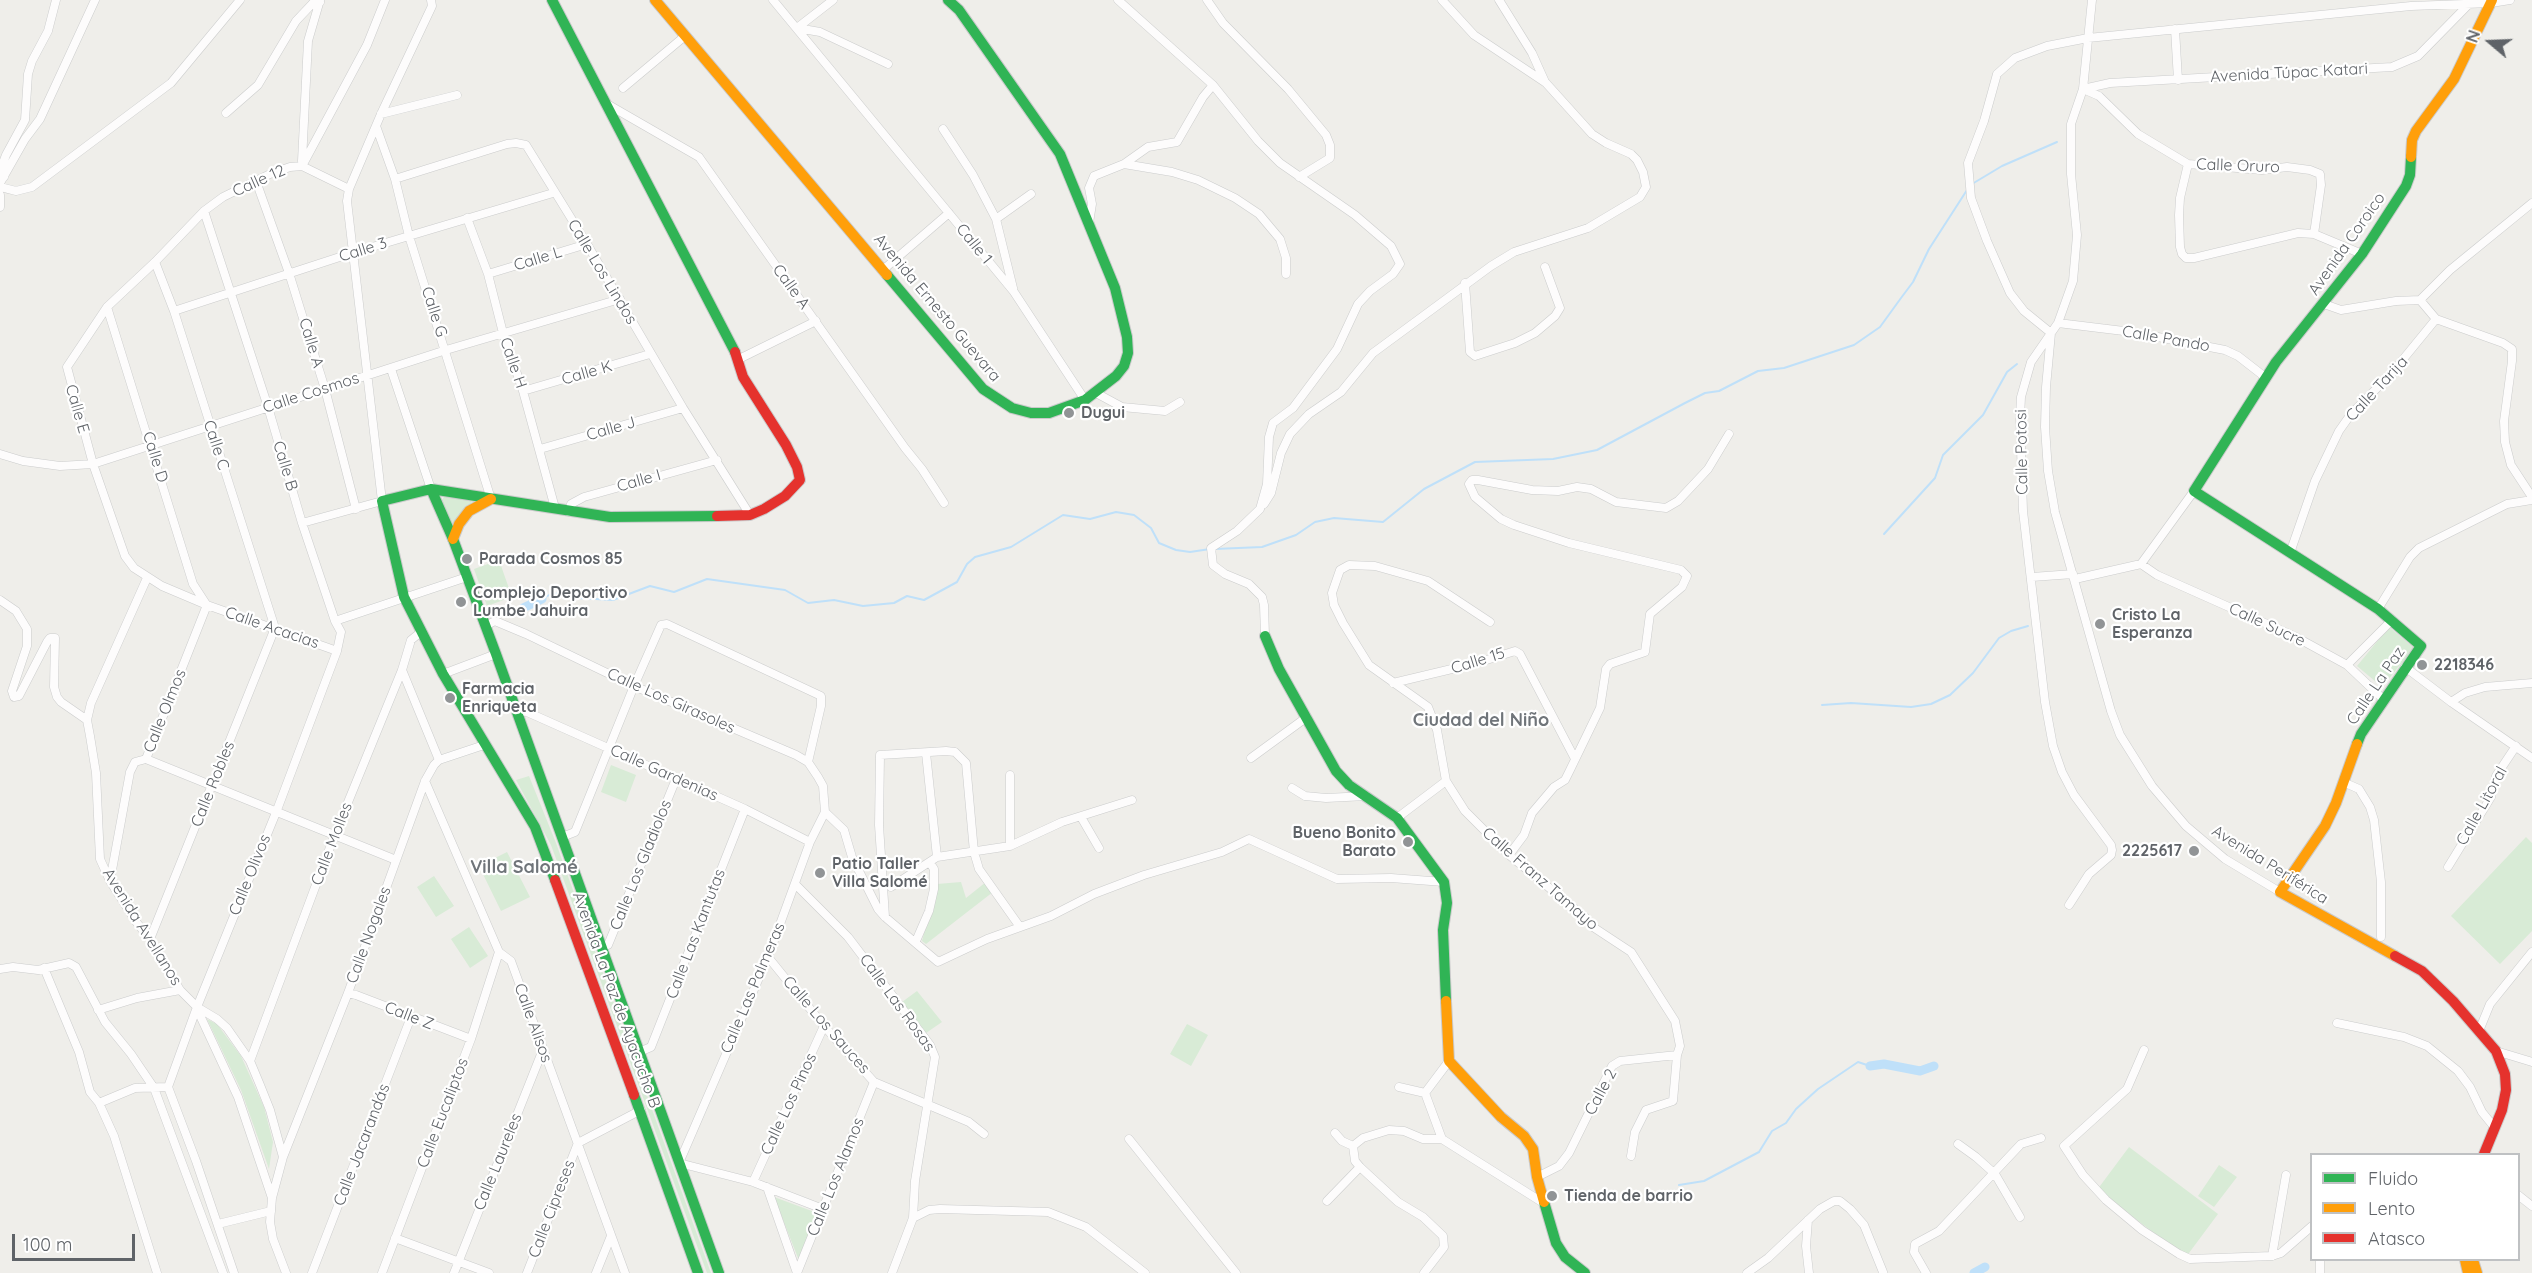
<!DOCTYPE html>
<html>
<head>
<meta charset="utf-8">
<style>
  body { margin:0 }
  #map { position:relative; width:2532px; height:1273px; overflow:hidden; background:#efeeea; font-family:Quicksand,sans-serif }
  canvas { display:block }
  .legend { position:absolute; left:2310px; top:1153px; width:210px; height:108px; box-sizing:border-box; background:#fff; border:2px solid #bfc1c3; margin:0; padding:8px 10px; list-style:none; font-size:18px; color:#5f6368 }
  .legend li { display:flex; align-items:center; gap:12px; height:30px }
  .legend b { width:30px; border:2px solid #bfc1c3 }
  .north { position:absolute; left:2460px; top:12px; width:60px; height:60px; -webkit-text-stroke:4px #fff; paint-order:stroke; rotate:289deg; font-size:16px; font-weight:700; line-height:24px; text-align:center; color:#5f6368 }
  .north::after { content:''; display:block; margin:auto; width:21px; height:27px; background:#5f6368; clip-path:polygon(50% 0,100% 100%,50% 72%,0 100%) }
  .scale { position:absolute; left:12px; top:1234px; width:123px; height:27px; box-sizing:border-box; border:3px solid #5f6368; border-top:0; padding-left:8px; font-size:18px; line-height:21px; white-space:nowrap; color:#5f6368; -webkit-text-stroke:4px #fff; paint-order:stroke }
</style>
</head>
<body>
<div id="map">
<canvas width="2532" height="1273"></canvas>
<ul class="legend">
<li><b style="height:8px;background:#30b455"></b>Fluido</li>
<li><b style="height:8px;background:#ff9f0a"></b>Lento</li>
<li><b style="height:8px;background:#e5322d"></b>Atasco</li>
</ul>
<div class="north">N</div>
<div class="scale">100 m</div>
</div>
<script>
const context = document.querySelector('canvas').getContext('2d');
context.lineJoin = 'round';
function fillPath(path, color) {
  context.fillStyle = color;
  context.fill(path, 'evenodd');
}
function shape(rows) {
  const path = new Path2D();
  for (const r of rows) {
    path.moveTo(r[0], r[1]);
    for (let i = 2; i < r.length; i += 2) path.lineTo(r[i], r[i + 1]);
  }
  return path;
}
function trace(path, color, width, dash) {
  context.strokeStyle = color;
  context.lineWidth = width;
  context.lineCap = dash ? 'butt' : 'round';
  context.setLineDash(dash || []);
  context.stroke(path);
}
function drawText(font, color, halo, rows, align = 'center') {
  context.font = font + ' Quicksand,sans-serif';
  context.lineWidth = 4.5;
  context.setLineDash([]);
  context.textBaseline = 'middle';
  context.strokeStyle = halo;
  context.fillStyle = color;
  for (const [text, x, y, turn = 0] of rows) {
    context.save();
    context.translate(x, y);
    context.rotate((+turn || 0) * Math.PI / 180);
    context.textAlign = isNaN(turn) ? turn : align;
    if (halo) context.strokeText(text, 0, 0);
    context.fillText(text, 0, 0);
    context.restore();
  }
}
fillPath(shape([
  [444,497,470,500,472,503,454,526,451,526,442,500],
  [499,560,512,597,487,606,474,569],
  [2389,627,2414,648,2382,687,2357,666],
  [611,765,636,775,626,802,601,792],
  [529,776,556,843,711,1273,707,1273,551,845,516,780],
  [2526,837,2532,843,2532,931,2500,964,2451,916],
  [507,852,530,897,501,911,479,866],
  [434,876,454,906,436,917,417,887],
  [961,882,966,898,986,882,993,892,926,944,922,941,937,884],
  [469,927,488,956,470,968,451,939],
  [917,991,942,1022,926,1033,902,1002],
  [207,1019,217,1024,241,1056,264,1107,273,1142,269,1169,241,1090],
  [1187,1024,1208,1035,1191,1066,1170,1054],
  [2129,1147,2218,1214,2186,1257,2097,1190],
  [2219,1165,2237,1177,2214,1207,2198,1196],
  [774,1197,820,1214,800,1263]
]), '#d8ebd6');
trace(shape([
  [1972,184,2002,166,2057,142],
  [1884,534,1935,478,1943,455,1983,415,2007,372,2017,364],
  [1215,549,1262,547,1296,535,1315,522,1334,518,1383,522,1424,489,1475,462,1553,459,1597,450,1685,403,1705,393,1719,391,1758,371,1784,368,1854,345,1880,327,1901,298,1913,282,1929,249,1967,190],
  [542,599,551,594,568,593,579,598,613,600,650,586,674,592,707,579,785,590,808,603,834,600,863,606,894,603,907,596,924,600,957,582,967,564,975,557,1011,547,1063,515,1090,519,1116,512,1134,515,1151,528,1159,543,1176,550,1190,552,1210,549],
  [1822,705,1851,703,1911,707,1931,704,1950,695,1973,673,1999,638,2011,631,2028,626],
  [1679,1185,1704,1181,1759,1152,1772,1131,1786,1123,1796,1109,1818,1089,1858,1062,1870,1066]
]), '#bfe0f9', 2);
trace(shape([
  [523,608,542,599],
  [1870,1066,1884,1064,1920,1071,1934,1066],
  [1974,1273,1985,1267]
]), '#bfe0f9', 9);
const street = shape([
  [773,0,1014,292,1085,400],
  [833,0,797,28,820,32,888,64],
  [1118,0,1213,85,1258,141,1280,163,1355,215,1391,246,1400,264,1393,274,1370,291,1358,304,1337,349,1293,408,1273,423,1269,437,1267,484,1260,509,1237,531,1211,548,1213,565,1225,574,1249,584,1262,597,1264,605,1265,636],
  [1207,0,1223,23,1288,89,1326,135,1330,145,1330,158,1299,177],
  [1499,0,1532,53,1545,82],
  [2175,29,2178,80],
  [623,88,685,36],
  [2083,89,2110,83,2392,67,2418,56,2470,3],
  [2083,89,2099,96,2138,134,2188,164,2262,170,2287,167,2310,170,2320,174,2321,185,2314,234],
  [607,104,699,157,905,448,922,469,944,503],
  [226,113,258,85,296,21,313,3,320,2],
  [381,114,457,95],
  [376,126,395,179,409,236,491,499],
  [943,129,973,175,996,219,1013,288],
  [302,161,308,41,320,0],
  [1124,164,1172,172,1198,180,1235,198,1259,214,1280,239,1286,258,1286,274],
  [2188,164,2180,198,2179,215,2180,247,2182,254,2186,258,2194,258,2298,233,2314,234,2362,254],
  [302,166,367,45,385,0],
  [4,177,1,175,1,168,6,155,25,120,28,74,32,61,48,31,56,0],
  [395,179,507,144,516,143,526,145,587,244,683,408,750,515],
  [256,181,289,273,325,389,356,509],
  [0,183,25,139,40,119,95,0],
  [0,187,16,191,32,187,171,83,240,0],
  [0,195,0,207],
  [467,218,488,274,503,333,523,391,555,508],
  [996,219,1031,194],
  [1089,223,1092,204,1089,188,1094,176,1124,164,1148,147,1177,142,1203,97,1213,85],
  [155,262,174,311,275,628],
  [884,269,949,213],
  [488,274,587,244],
  [1465,283,1470,352,1475,356,1515,343,1535,333,1555,316,1560,308,1545,267],
  [2324,304,2341,310,2396,301,2420,300,2450,270,2532,203],
  [107,307,193,584,206,604],
  [174,311,352,253,553,193],
  [2436,319,2503,343,2512,349,2512,361,2504,421,2505,442,2511,465,2532,497],
  [2058,323,2132,332,2225,350,2238,356,2265,377],
  [739,359,816,321],
  [391,369,431,489],
  [523,391,650,354],
  [1096,393,1122,407,1165,411,1180,402],
  [540,449,683,408],
  [0,454,23,461,60,466,93,464,446,350,620,299],
  [1264,504,1271,493,1281,453,1290,434,1309,414,1341,392,1373,353,1491,266,1514,252,1588,228,1640,197,1646,187,1643,172,1637,160,1631,154,1606,143,1592,134,1546,83,1474,35,1442,0],
  [569,512,571,504,584,497,717,460],
  [302,523,382,501,347,201,349,189,381,114,432,6,431,0],
  [2290,553,2315,481,2339,431,2351,414,2391,374,2436,319,2420,300],
  [2141,564,2157,575,2294,636,2347,665,2384,700],
  [2032,577,2073,574],
  [2075,579,2141,564,2194,491],
  [0,600,16,611,27,629,27,646,12,691,14,697,19,696,47,642,50,638,55,638,54,687,57,697,61,702,87,720,90,736,96,773,100,859,110,881,137,923,150,939,180,990,197,1007,217,1019,227,1028,250,1061,260,1085,270,1110,283,1157,272,1198,270,1222,273,1239,286,1273],
  [2378,609,2410,557,2419,548,2507,504,2532,500],
  [335,621,467,577],
  [1490,622,1428,581,1375,566,1349,565,1340,570,1332,593,1334,605,1343,623,1369,665,1428,707,1437,730,1446,781,1465,811,1509,855,1585,917,1593,927,1631,952,1675,1021,1680,1046,1677,1055,1673,1101,1646,1110,1635,1132,1631,1156],
  [485,626,495,621,526,634,634,686,796,755,808,762,818,777,823,786,825,812,810,842,768,957,679,1163,753,1182,823,1209],
  [337,651,207,605,162,586,134,568,125,556,93,464,67,367,107,307,155,262,204,211,223,197,270,174,290,167,302,166,349,189],
  [2347,665,2392,620],
  [2405,667,2451,702,2532,758],
  [402,670,439,760],
  [443,674,496,654],
  [1393,683,1477,663,1515,651,1520,654,1574,757],
  [2451,702,2465,693,2485,687,2532,683],
  [516,711,527,712,745,809,810,842],
  [87,720,91,703,147,578],
  [926,753,937,857],
  [1251,758,1307,717],
  [146,759,396,860],
  [146,759,207,605],
  [1010,775,1010,846],
  [425,781,499,952,511,961,625,1273],
  [2343,782,2359,789,2370,807,2374,820,2381,882,2381,937],
  [1292,788,1305,796,1326,798,1366,796],
  [825,812,844,830,852,857,878,909,885,917,938,962,987,939,1051,916,1094,894,1144,875,1222,852,1249,839,1337,879,1391,878,1444,882],
  [1081,817,1099,848],
  [1397,818,1446,781],
  [562,837,575,832,634,686,661,625,667,624,821,696,821,706,808,762],
  [1509,855,1524,835,1532,813,1554,787,1565,780,1570,770,1600,708,1606,669,1610,664,1645,652,1650,614,1682,587,1687,576,1681,570,1569,543,1514,525,1501,519,1475,497,1469,484,1472,480,1478,480,1532,490,1558,491,1577,487,1591,489,1616,502,1666,508,1678,501,1708,469,1729,434],
  [2448,867,2491,797,2496,776,2516,746],
  [110,881,130,772,135,762,146,759],
  [795,884,848,937,930,1045,935,1057,915,1181,913,1218,892,1273],
  [891,887,937,857,1010,846,1062,822,1132,800],
  [2280,892,2225,859,2186,826,2152,786,2120,735,2111,711,2055,512,2048,471,2045,427,2046,387,2051,333,2024,311,2010,293,1987,241,1971,198,1968,163,1984,121,1997,74,2015,58,2047,46,2088,38,2411,6,2491,3,2510,0],
  [2069,905,2089,874,2111,855,2112,850,2111,845,2074,795,2062,772,2053,746,2045,702,2023,511,2020,417,2021,397,2031,362,2058,323,2073,281,2077,235,2071,174,2071,124,2083,89,2092,0],
  [885,917,879,825,880,755,946,751,955,752,966,763,974,852,979,869,1020,927],
  [150,939,275,628],
  [916,941,929,911,934,889,934,869,930,863],
  [601,947,608,945,676,779],
  [768,957,824,1026,874,1082,969,1122,984,1134],
  [44,968,79,1052,90,1092,99,1103,114,1136,157,1273],
  [0,969,13,967,38,970,69,963,76,967,105,1022,131,1054,154,1088,223,1273],
  [348,993,356,995,471,1039],
  [197,1009,238,1097,272,1198],
  [98,1010,137,998,180,990],
  [2337,1023,2404,1037,2427,1046,2458,1071,2470,1087,2482,1112,2495,1128],
  [2479,1031,2490,1004,2532,952],
  [2144,1050,2127,1089,2064,1146,2083,1175,2106,1200,2142,1230,2179,1254,2190,1259,2272,1256,2281,1253,2312,1226],
  [2496,1051,2532,1062],
  [639,1052,651,1047,745,809],
  [250,1061,335,834,402,670,411,640,421,632],
  [168,1087,197,1007,277,810,337,651,341,632,335,621,302,523,268,407,204,211],
  [168,1087,196,1161,234,1273],
  [1399,1087,1425,1093,1449,1061],
  [1425,1093,1442,1139],
  [99,1103,135,1088,168,1087],
  [1335,1133,1342,1141,1353,1146],
  [1129,1139,1236,1273],
  [1958,1144,1976,1157,1995,1174,2020,1217],
  [1353,1146,1363,1138,1389,1130,1404,1131,1423,1139,1442,1139,1545,1204],
  [1353,1146,1355,1161,1360,1167,1398,1202,1423,1217,1443,1236,1444,1247,1424,1273],
  [283,1157,348,993,425,781,434,765,439,760,484,745],
  [1537,1177,1559,1166,1569,1153,1612,1066,1620,1061,1677,1055],
  [753,1182,824,1026],
  [767,1187,797,1273],
  [2518,1195,2532,1206],
  [1327,1201,1360,1167],
  [913,1218,929,1210,940,1209,1048,1212,1086,1227,1145,1273],
  [1808,1220,1806,1246,1809,1273],
  [218,1224,271,1211],
  [395,1238,489,1273],
  [2272,1256,2286,1175],
  [312,1273,411,1017],
  [382,1273,471,1039,499,952],
  [454,1273,542,1052],
  [527,1273,578,1143,641,1110],
  [596,1273,611,1236],
  [797,1273,874,1082],
  [1747,1273,1768,1258,1820,1209,1834,1201,1840,1201,1850,1209,1864,1225,1883,1272],
  [1926,1273,1914,1252,1915,1244,1939,1231,2021,1144,2041,1138],
  [2320,1273,2320,1260]
]);
const fast = shape([
  [552,0,735,352],
  [887,275,983,389,1012,408,1031,413,1049,413,1085,400,1116,376,1124,366,1128,353,1127,337,1115,288,1060,154,959,10,948,0],
  [431,489,453,539,496,654,719,1273],
  [1265,636,1279,669,1336,771,1349,785,1397,818,1444,882,1447,903,1443,930,1446,1001],
  [2357,744,2361,734,2421,646,2378,609,2194,491,2276,362,2362,254,2406,186,2410,175,2411,157],
  [555,880,535,827,443,674,404,597,382,501,431,489,610,517,717,516],
  [634,1095,698,1273],
  [1544,1202,1556,1243,1565,1257,1585,1273]
]);
const slow = shape([
  [655,0,887,275],
  [2411,157,2412,140,2416,131,2454,79,2492,0],
  [453,539,459,524,469,511,491,499],
  [2357,744,2336,803,2325,826,2280,892,2395,956],
  [1446,1001,1449,1061,1501,1117,1524,1136,1533,1149,1537,1177,1544,1202],
  [2465,1260,2468,1273],
  [2473,1260,2477,1273]
]);
const jam = shape([
  [717,516,750,515,764,509,785,496,800,480,797,467,786,445,743,377,735,352],
  [555,880,634,1095],
  [2395,956,2422,971,2453,1001,2496,1051,2505,1074,2506,1090,2502,1110,2484,1154]
]);
trace(street, '#cbcccc', 9);
trace(fast, '#cacacb', 12);
trace(slow, '#cacacb', 12);
trace(jam, '#cacacb', 12);
trace(street, '#fdfcfc', 8);
trace(fast, '#30b455', 10);
trace(slow, '#ff9f0a', 10);
trace(jam, '#e5322d', 10);
for (const [x, y, r, color] of [
  [1069,413,6,"#919496"],
  [467,559,6,"#919496"],
  [461,602,6,"#919496"],
  [2100,624,6,"#919496"],
  [2422,665,6,"#919496"],
  [450,698,6,"#919496"],
  [1408,842,6,"#919496"],
  [2194,851,6,"#919496"],
  [820,873,6,"#919496"],
  [1552,1196,6,"#919496"]
]) {
  const dot = new Path2D();
  dot.arc(x, y, r, 0, 2 * Math.PI);
  context.fillStyle = color;
  context.fill(dot);
  trace(dot, '#fff', 2);
}
drawText('16px', '#5f6368', '#fff', [
  ["Avenida Túpac Katari",2289,73,-3],
  ["Calle Oruro",2238,166,2],
  ["Calle 12",259,181,-24],
  ["Calle 1",974,244,51],
  ["Avenida Coroico",2347,244,-55],
  ["Calle 3",363,250,-17],
  ["Calle L",538,259,-17],
  ["Calle Los Lindos",602,272,59],
  ["Calle A",791,287,54],
  ["Avenida Ernesto Guevara",937,308,50],
  ["Calle G",434,312,72],
  ["Calle Pando",2166,339,10],
  ["Calle A",311,343,73],
  ["Calle H",513,363,71],
  ["Calle K",587,373,-16],
  ["Calle Tarija",2377,389,-47],
  ["Calle Cosmos",311,393,-18],
  ["Calle E",77,409,74],
  ["Calle J",611,429,-16],
  ["Calle C",216,445,72],
  ["Calle Potosi",2022,452,-91],
  ["Calle D",155,457,73],
  ["Calle B",285,466,73],
  ["Calle I",639,481,-16],
  ["Calle Sucre",2267,625,25],
  ["Calle Acacias",272,628,19],
  ["Calle 15",1478,661,-17],
  ["Calle La Paz",2376,686,-56],
  ["Calle Los Girasoles",671,701,24],
  ["Calle Olmos",165,711,-68],
  ["Calle Gardenias",664,773,24],
  ["Calle Robles",213,784,-68],
  ["Calle Litoral",2482,806,-61],
  ["Calle Molles",332,844,-69],
  ["Calle Los Gladiolos",641,865,-68],
  ["Avenida Periférica",2270,865,32],
  ["Calle Olivos",250,875,-68],
  ["Calle Franz Tamayo",1540,879,41],
  ["Avenida Avellanos",142,927,58],
  ["Calle Las Kantutas",696,934,-69],
  ["Calle Nogales",369,935,-70],
  ["Calle Las Palmeras",753,988,-67],
  ["Avenida La Paz de Ayacucho B",616,1000,70],
  ["Calle Las Rosas",897,1003,54],
  ["Calle Z",409,1016,21],
  ["Calle Alisos",533,1023,70],
  ["Calle Los Sauces",826,1025,49],
  ["Calle 2",1601,1092,-62],
  ["Calle Los Pinos",789,1104,-65],
  ["Calle Eucaliptos",443,1113,-69],
  ["Calle Jacarandás",362,1145,-69],
  ["Calle Laureles",498,1162,-68],
  ["Calle Los Alamos",836,1177,-68],
  ["Calle Cipreses",552,1209,-69]
]);
drawText('bold 16px', '#5f6368', '#fff', [
  ["Dugui",1081,413],
  ["Parada Cosmos 85",479,559],
  ["Complejo Deportivo",473,593],
  ["Lumbe Jahuira",473,611],
  ["Cristo La",2112,615],
  ["Esperanza",2112,633],
  ["2218346",2434,665],
  ["Farmacia",462,689],
  ["Enriqueta",462,707],
  ["Bueno Bonito",1396,833,"right"],
  ["Barato",1396,851,"right"],
  ["2225617",2182,851,"right"],
  ["Patio Taller",832,864],
  ["Villa Salomé",832,882],
  ["Tienda de barrio",1564,1196]
], 'left');
drawText('bold 18px', '#70757a', '#fff', [
  ["Ciudad del Niño",1481,721],
  ["Villa Salomé",524,868]
]);
</script>
</body>
</html>
